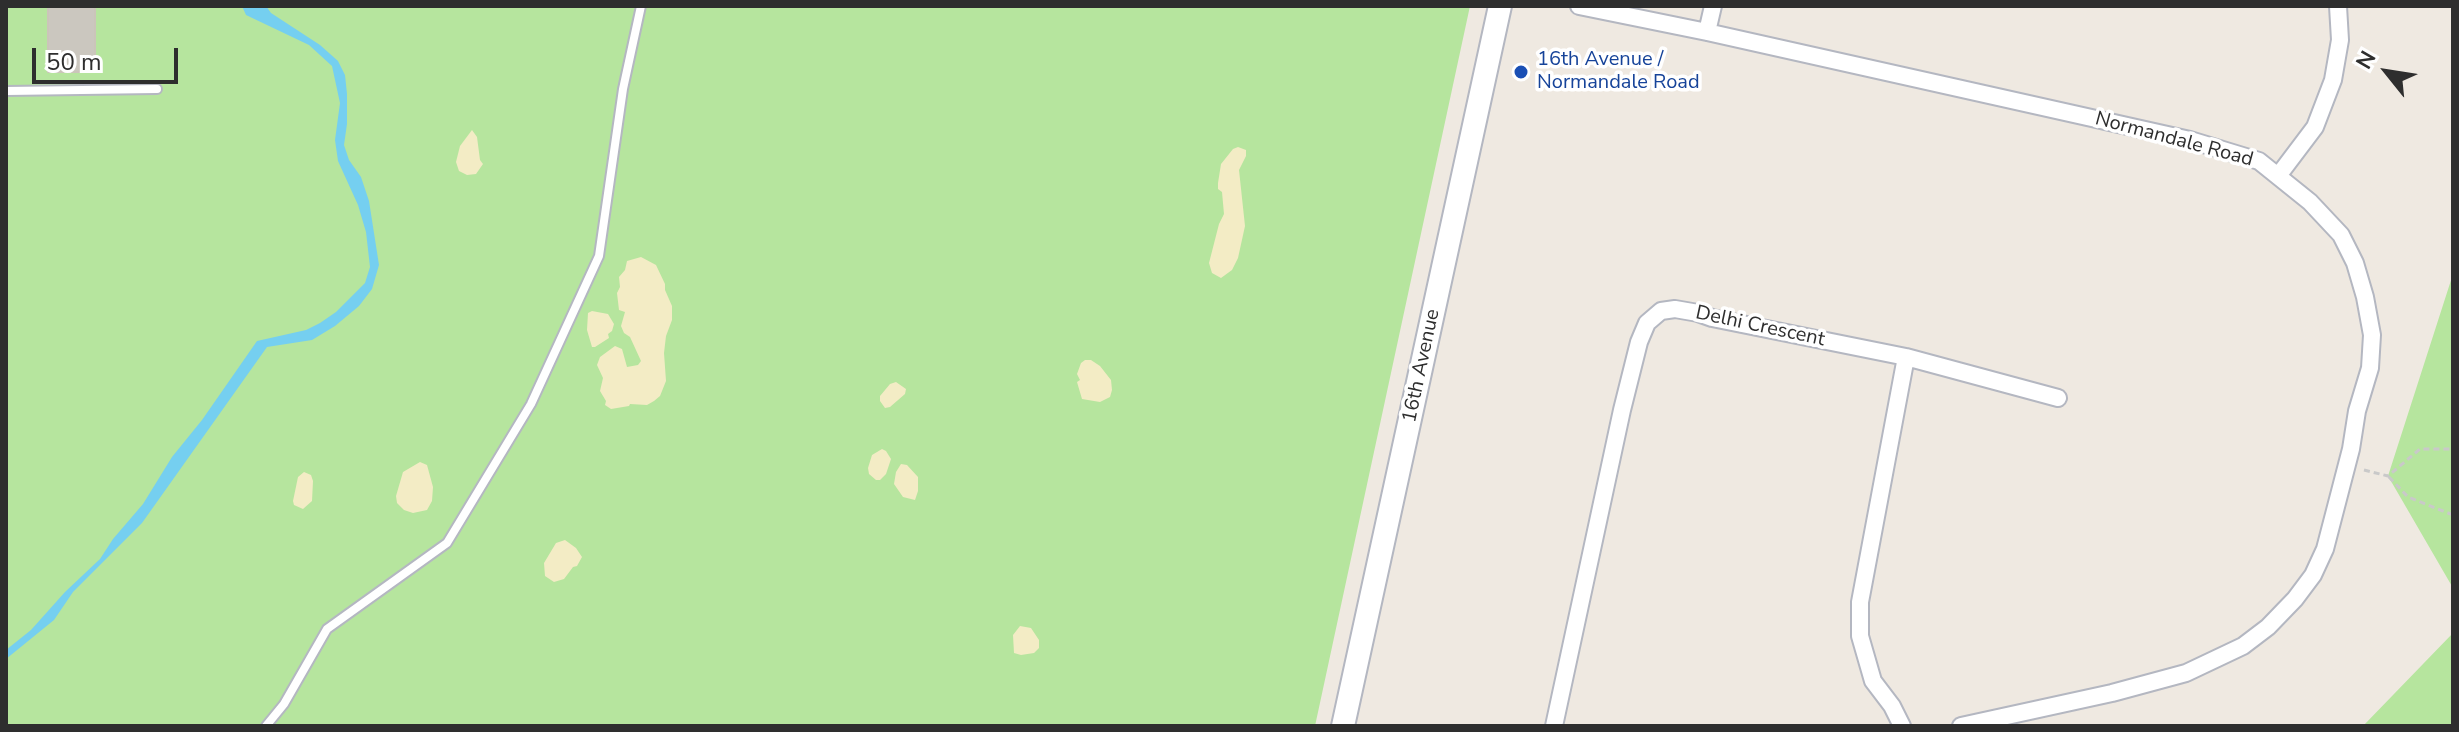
<!DOCTYPE html>
<html>
<head>
<meta charset="utf-8">
<style>
  body { margin:0 }
  #map { position:relative; width:2459px; height:732px; overflow:hidden; background:#efe9e1; font-family:"Nunito Sans",sans-serif }
  canvas { display:block }
  .frame { position:absolute; inset:0; border:8px solid #2e2e2e; pointer-events:none }
  .north { position:absolute; left:2347px; top:32px; width:80px; height:80px; -webkit-text-stroke:6px #fff; paint-order:stroke; rotate:300deg; font-size:22px; font-weight:700; line-height:32px; text-align:center; color:#2e2e2e }
  .north::after { content:''; display:block; margin:auto; width:28px; height:36px; background:#2e2e2e; clip-path:polygon(50% 0,100% 100%,50% 72%,0 100%) }
  .scale { position:absolute; left:32px; top:48px; width:146px; height:36px; box-sizing:border-box; border:4px solid #2e2e2e; border-top:0; padding-left:10px; font-size:24px; line-height:28px; white-space:nowrap; color:#2e2e2e; -webkit-text-stroke:6px #fff; paint-order:stroke }
</style>
</head>
<body>
<div id="map">
<canvas width="2459" height="732"></canvas>
<div class="frame"></div>
<div class="north">N</div>
<div class="scale">50 m</div>
</div>
<script>
const context = document.querySelector('canvas').getContext('2d');
context.lineJoin = 'round';
function fillPath(path, color) {
  context.fillStyle = color;
  context.fill(path, 'evenodd');
}
function shape(rows) {
  const path = new Path2D();
  for (const r of rows) {
    path.moveTo(r[0], r[1]);
    for (let i = 2; i < r.length; i += 2) path.lineTo(r[i], r[i + 1]);
  }
  return path;
}
function trace(path, color, width, dash) {
  context.strokeStyle = color;
  context.lineWidth = width;
  context.lineCap = dash ? 'butt' : 'round';
  context.setLineDash(dash || []);
  context.stroke(path);
}
function drawText(font, color, halo, rows, align = 'center') {
  context.font = font + ' "Nunito Sans",sans-serif';
  context.lineWidth = 7;
  context.setLineDash([]);
  context.textBaseline = 'middle';
  context.strokeStyle = halo;
  context.fillStyle = color;
  for (const [text, x, y, turn = 0] of rows) {
    context.save();
    context.translate(x, y);
    context.rotate((+turn || 0) * Math.PI / 180);
    context.textAlign = isNaN(turn) ? turn : align;
    if (halo) context.strokeText(text, 0, 0);
    context.fillText(text, 0, 0);
    context.restore();
  }
}
fillPath(shape([
  [6,6,1470,6,1315,726,6,726],
  [2453,274,2453,588,2388,476],
  [2453,633,2453,726,2363,726]
]), '#b6e59e');
fillPath(shape([
  [472,130,477,137,480,160,483,164,476,174,467,175,459,171,456,162,460,146],
  [1238,147,1246,150,1246,156,1239,170,1245,226,1238,258,1232,270,1221,278,1212,273,1209,263,1219,224,1224,214,1222,192,1218,189,1218,183,1221,164,1233,149],
  [641,257,656,265,665,284,665,290,672,306,672,320,666,336,664,353,666,381,660,396,654,401,647,405,630,404,629,406,611,409,605,405,606,401,600,391,603,378,597,365,600,357,615,346,622,349,627,367,638,365,641,361,630,337,624,333,621,326,625,312,619,310,617,293,620,287,619,277,625,270,627,261],
  [592,311,608,314,614,324,612,331,608,334,609,338,595,347,592,347,587,330,588,313],
  [1085,360,1091,360,1100,366,1111,380,1112,390,1110,397,1100,402,1082,399,1077,382,1080,380,1077,374,1081,363],
  [896,382,906,389,905,394,890,407,885,408,880,401,880,396,890,384],
  [882,449,886,451,891,459,886,474,880,480,876,480,869,474,868,468,872,455],
  [420,462,427,465,433,487,432,501,427,510,413,513,404,510,397,503,396,496,403,472],
  [901,464,907,465,918,477,918,491,915,500,903,497,894,484,896,472],
  [304,472,311,475,313,481,312,501,303,509,294,505,293,501,298,477],
  [565,540,576,548,582,557,577,566,573,567,564,579,554,582,545,576,544,563,556,543],
  [1020,626,1031,628,1039,640,1039,648,1034,653,1021,655,1014,653,1013,635]
]), '#f3ecc5');
fillPath(shape([
  [242,6,266,6,271,13,320,45,338,61,345,75,347,94,347,124,344,145,349,160,361,177,369,201,379,265,372,289,359,306,335,326,312,340,267,347,142,523,73,592,54,620,6,659,6,650,31,630,65,592,100,559,113,539,143,504,172,457,202,420,257,341,306,330,320,323,336,312,365,283,370,267,366,232,358,205,338,161,335,140,340,103,332,66,309,45,246,15]
]), '#75cff0');
const building = shape([
  [48,6,95,6,95,72,48,72,48,6]
]);
fillPath(building, '#cbc7bf');
trace(building, '#cbc5ba', 2);
const lane = shape([
  [6,91,157,89],
  [266,726,284,704,327,629,447,543,531,404,599,256,623,89,641,6]
]);
const street = shape([
  [1579,6,1707,32,2190,140,2259,161,2310,202,2341,235,2355,263,2365,297,2372,335,2370,368,2357,411,2351,449,2325,549,2313,575,2295,599,2268,627,2243,646,2186,673,2112,693,1961,726],
  [1707,32,1713,6],
  [2278,176,2315,127,2333,80,2340,40,2338,6],
  [1554,726,1622,410,1639,342,1647,323,1661,311,1675,309,1698,313,1712,318,1906,357,2058,398],
  [1902,726,1892,706,1873,681,1860,636,1860,602,1906,357]
]);
const secondary = shape([
  [1343,726,1500,6]
]);
trace(lane, '#b4b7c1', 12);
trace(street, '#b4b7c1', 20);
trace(secondary, '#b4b7c1', 26);
trace(shape([
  [2364,470,2388,476,2420,449,2453,449],
  [2389,477,2408,497,2453,515]
]), '#c9c9c9', 3, [6, 4]);
trace(lane, '#fff', 8);
trace(street, '#fff', 16);
trace(secondary, '#fff', 22);
for (const [x, y, r, color] of [
  [1521,72,8,"#1a4fb4"]
]) {
  const dot = new Path2D();
  dot.arc(x, y, r, 0, 2 * Math.PI);
  context.fillStyle = color;
  context.fill(dot);
  trace(dot, '#fff', 3);
}
drawText('20px', '#164399', '#fff', [
  ["16th Avenue /",1537,60],
  ["Normandale Road",1537,83]
], 'left');
drawText('20px', '#2e2e2e', '#fff', [
  ["Normandale Road",2174,140,15],
  ["Delhi Crescent",1760,327,12],
  ["16th Avenue",1422,366,-78]
]);
</script>
</body>
</html>
